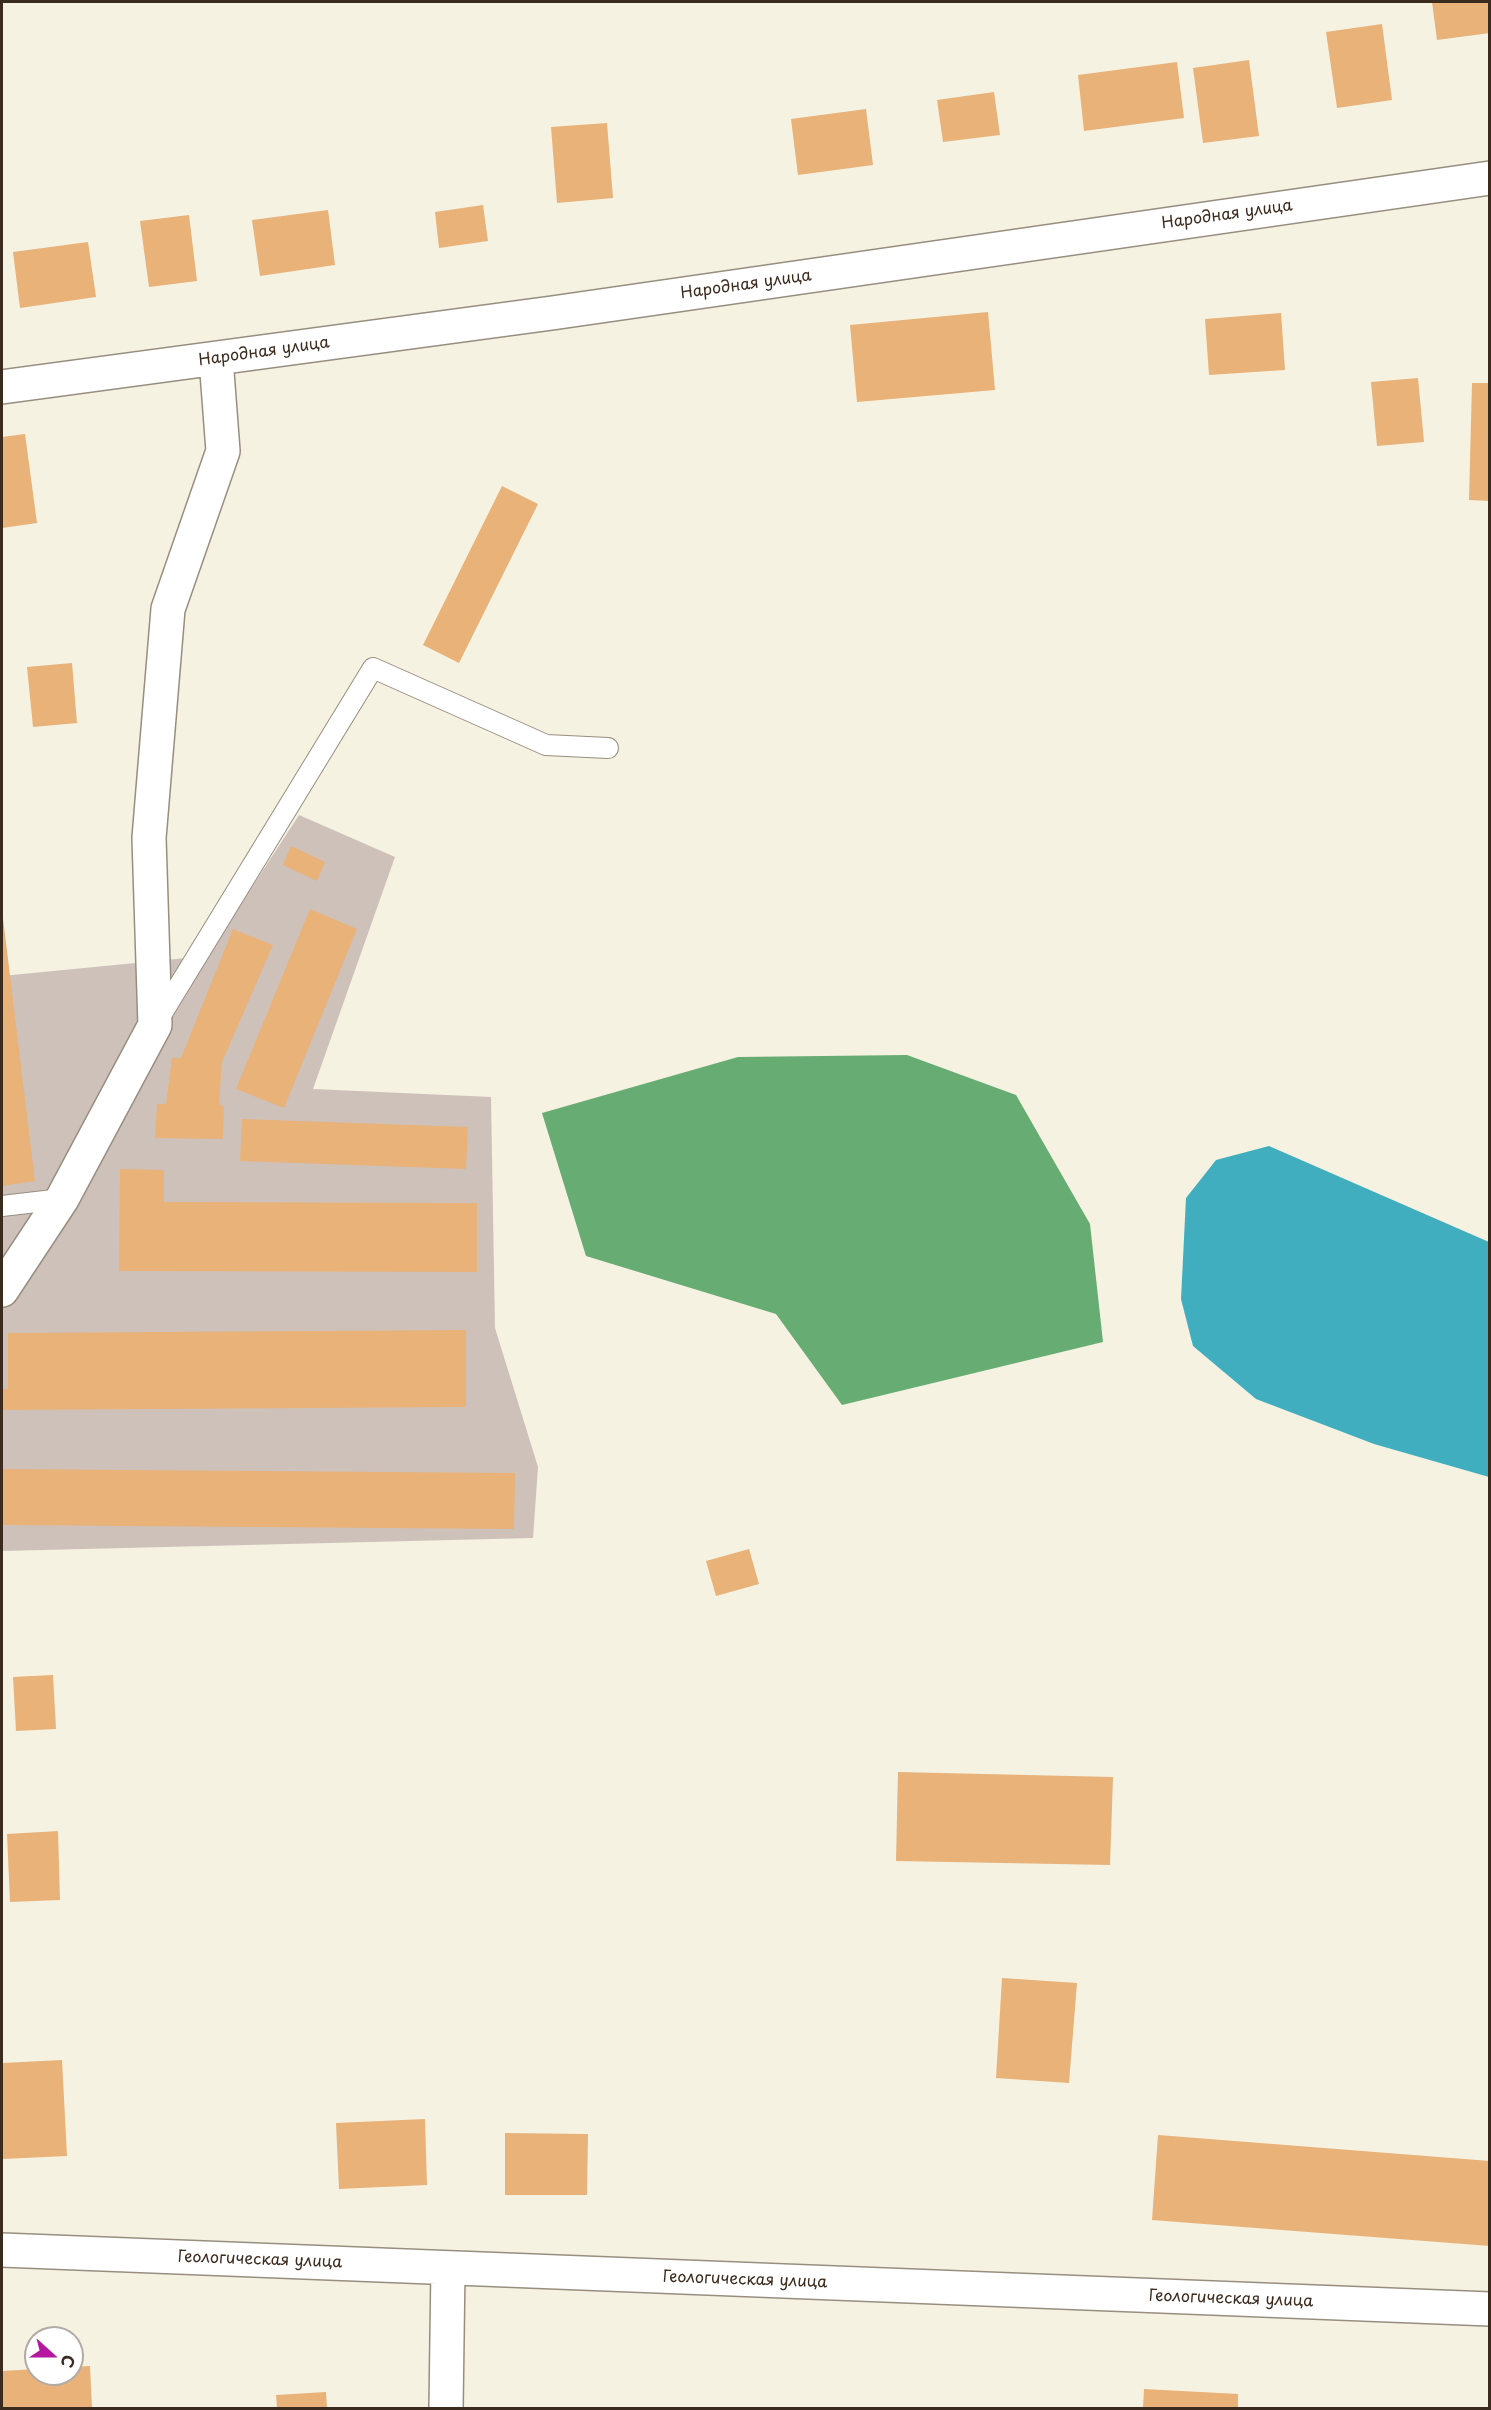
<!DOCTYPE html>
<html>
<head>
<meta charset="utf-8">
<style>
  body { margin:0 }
  #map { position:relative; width:1491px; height:2410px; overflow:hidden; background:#f5f2e2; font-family:"Playpen Sans",sans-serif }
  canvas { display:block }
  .frame { position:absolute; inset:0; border:3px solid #3b2a1e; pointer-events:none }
  .north { position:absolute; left:24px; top:2326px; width:60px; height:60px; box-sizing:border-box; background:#fff; border:2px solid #b1aaa5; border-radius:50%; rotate:111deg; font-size:16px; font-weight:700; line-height:24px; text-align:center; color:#3b2a1e }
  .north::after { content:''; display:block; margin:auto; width:21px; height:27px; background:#b5179e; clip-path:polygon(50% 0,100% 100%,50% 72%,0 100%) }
</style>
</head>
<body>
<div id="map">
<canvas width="1491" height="2410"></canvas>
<div class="frame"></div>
<div class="north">С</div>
</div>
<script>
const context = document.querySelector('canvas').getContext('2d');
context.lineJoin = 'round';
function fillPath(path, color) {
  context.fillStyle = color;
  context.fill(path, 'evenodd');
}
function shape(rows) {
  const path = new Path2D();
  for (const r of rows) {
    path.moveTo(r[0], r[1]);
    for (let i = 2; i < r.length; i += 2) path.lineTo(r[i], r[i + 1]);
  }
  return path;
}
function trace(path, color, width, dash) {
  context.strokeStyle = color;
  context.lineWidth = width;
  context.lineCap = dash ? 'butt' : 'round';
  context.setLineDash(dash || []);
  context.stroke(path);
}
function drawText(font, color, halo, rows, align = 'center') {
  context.font = font + ' "Playpen Sans",sans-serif';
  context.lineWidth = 6;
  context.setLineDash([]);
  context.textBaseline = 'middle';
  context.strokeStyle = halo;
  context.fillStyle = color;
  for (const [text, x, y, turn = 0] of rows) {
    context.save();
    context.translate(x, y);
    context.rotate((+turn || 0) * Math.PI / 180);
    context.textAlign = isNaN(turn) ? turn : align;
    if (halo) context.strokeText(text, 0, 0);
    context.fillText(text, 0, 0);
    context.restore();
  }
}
fillPath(shape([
  [299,815,395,857,313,1089,491,1097,495,1328,538,1467,533,1538,2,1551,2,976,207,956]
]), '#cec1ba');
fillPath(shape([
  [907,1055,1016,1095,1090,1224,1103,1342,842,1405,776,1314,586,1256,542,1113,738,1057]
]), '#67ac72');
fillPath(shape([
  [1269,1146,1489,1242,1489,1477,1374,1444,1256,1399,1193,1346,1181,1299,1186,1198,1216,1160]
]), '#41aebf');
fillPath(shape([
  [1432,2,1488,2,1490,33,1437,40],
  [1382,24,1392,100,1337,108,1326,32],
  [1249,60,1259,136,1203,143,1193,68],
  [1177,62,1184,118,1084,131,1078,75],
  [994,92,1000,135,943,142,937,100],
  [866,109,873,165,798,175,791,119],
  [607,123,613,198,557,203,551,127],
  [483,205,488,241,439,248,435,212],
  [328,210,335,265,260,276,252,220],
  [189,215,197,281,149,287,140,221],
  [88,242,96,297,20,308,13,252],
  [988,312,995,390,857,402,850,325],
  [1281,313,1285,370,1209,375,1205,319],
  [1418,378,1424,442,1377,446,1371,382],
  [1472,383,1490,383,1490,501,1469,500],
  [25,434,37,523,2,528,2,437],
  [502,486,538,504,459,663,423,645],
  [72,663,77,723,33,727,27,667],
  [291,846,325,862,317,881,283,865],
  [310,909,357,929,284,1108,236,1089],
  [2,910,35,1181,2,1186],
  [233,929,273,945,222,1062,219,1104,224,1107,223,1139,155,1138,157,1104,166,1104,172,1058,181,1058],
  [242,1119,468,1127,466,1169,240,1161],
  [120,1169,164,1170,164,1202,477,1203,477,1272,119,1271],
  [466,1330,466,1407,2,1410,2,1389,8,1389,8,1333],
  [2,1469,515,1473,514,1529,2,1525],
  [749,1549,759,1584,716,1596,706,1561],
  [53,1675,56,1729,16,1731,13,1677],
  [898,1772,1113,1777,1110,1865,896,1861],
  [58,1831,60,1900,10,1902,7,1834],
  [1002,1978,1077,1983,1069,2083,996,2078],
  [62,2060,67,2156,2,2159,2,2063],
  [425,2119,427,2185,339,2189,336,2123],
  [505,2133,588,2134,587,2195,505,2195],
  [1158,2135,1490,2161,1490,2246,1152,2220],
  [90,2366,92,2408,3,2408,2,2371,36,2369,36,2374,72,2374,72,2367],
  [1144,2389,1238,2394,1238,2408,1143,2408],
  [326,2392,327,2408,277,2408,276,2395]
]), '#e8b279');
const lane = shape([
  [158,1020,373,668,546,745,608,748],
  [2,1206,62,1199]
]);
const street = shape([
  [2,387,552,313,1490,178],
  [2,1290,62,1199,155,1025,149,838,168,609,223,451,216,359],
  [2,2250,1490,2309],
  [446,2408,448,2268]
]);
trace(lane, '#988e80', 22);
trace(street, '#988e80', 36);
trace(lane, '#fff', 20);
trace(street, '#fff', 33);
drawText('16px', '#3b2a1e', '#fff', [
  ["Народная улица",1227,215,-8],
  ["Народная улица",746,285,-8],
  ["Народная улица",264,352,-8],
  ["Геологическая улица",260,2260,2],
  ["Геологическая улица",745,2280,2],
  ["Геологическая улица",1231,2299,2]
]);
</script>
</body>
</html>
